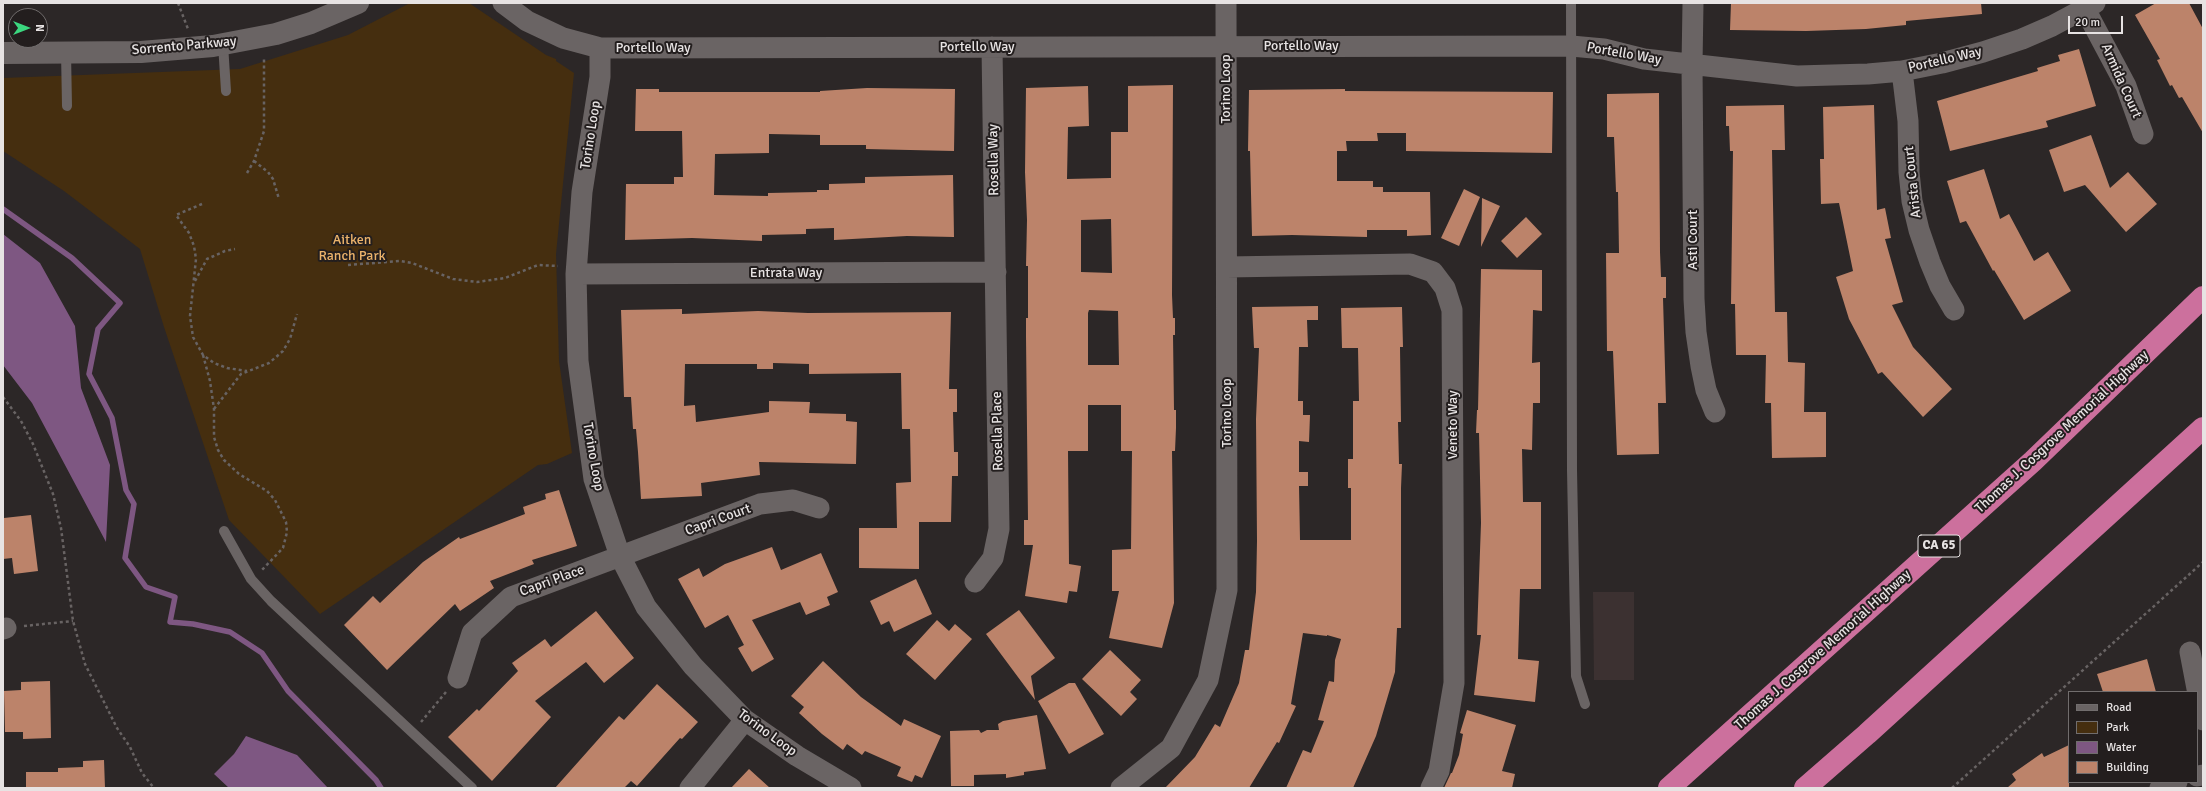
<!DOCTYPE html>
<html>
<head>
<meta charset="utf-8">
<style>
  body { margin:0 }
  #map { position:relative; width:2206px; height:791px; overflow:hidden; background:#2c2727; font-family:Signika,sans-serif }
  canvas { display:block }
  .frame { position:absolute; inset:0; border:4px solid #e7e3e3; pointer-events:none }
  .legend { position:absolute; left:2068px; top:691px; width:130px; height:92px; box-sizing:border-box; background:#231e1e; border:1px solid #716d6d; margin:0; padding:5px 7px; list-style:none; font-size:12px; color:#e7e3e3 }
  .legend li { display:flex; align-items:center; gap:8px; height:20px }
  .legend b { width:20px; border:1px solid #716d6d }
  .north { position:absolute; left:8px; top:8px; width:40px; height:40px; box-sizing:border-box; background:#231e1e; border:1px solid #716d6d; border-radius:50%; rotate:90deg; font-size:11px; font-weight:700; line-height:16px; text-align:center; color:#e7e3e3 }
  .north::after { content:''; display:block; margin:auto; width:14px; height:18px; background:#3bd77f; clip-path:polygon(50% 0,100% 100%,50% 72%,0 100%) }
  .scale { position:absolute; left:2068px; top:16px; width:55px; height:18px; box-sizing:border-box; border:2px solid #e7e3e3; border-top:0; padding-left:5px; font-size:12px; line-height:14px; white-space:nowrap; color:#e7e3e3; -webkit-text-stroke:3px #231e1e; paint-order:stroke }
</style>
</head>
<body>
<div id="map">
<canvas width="2206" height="791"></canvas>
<div class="frame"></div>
<ul class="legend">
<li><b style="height:5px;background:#6a6464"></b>Road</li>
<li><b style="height:11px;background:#452e0f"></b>Park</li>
<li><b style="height:11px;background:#7e5782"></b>Water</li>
<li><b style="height:11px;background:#bc836a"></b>Building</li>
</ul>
<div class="north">N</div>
<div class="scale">20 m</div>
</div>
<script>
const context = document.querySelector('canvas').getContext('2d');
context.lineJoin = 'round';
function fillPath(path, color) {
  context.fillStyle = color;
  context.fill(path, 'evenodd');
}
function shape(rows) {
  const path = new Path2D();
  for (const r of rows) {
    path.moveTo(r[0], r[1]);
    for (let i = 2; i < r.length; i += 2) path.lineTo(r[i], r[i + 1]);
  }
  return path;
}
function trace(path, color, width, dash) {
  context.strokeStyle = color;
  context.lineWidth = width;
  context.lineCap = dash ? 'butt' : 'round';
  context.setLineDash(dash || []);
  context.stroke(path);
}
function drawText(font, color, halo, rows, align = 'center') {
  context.font = font + ' Signika,sans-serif';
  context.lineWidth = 4;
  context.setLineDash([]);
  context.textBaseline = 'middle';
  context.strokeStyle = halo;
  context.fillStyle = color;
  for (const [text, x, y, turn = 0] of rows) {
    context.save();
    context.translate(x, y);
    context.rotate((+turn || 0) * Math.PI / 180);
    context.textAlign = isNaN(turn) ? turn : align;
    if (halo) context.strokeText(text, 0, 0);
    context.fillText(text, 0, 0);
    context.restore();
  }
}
fillPath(shape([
  [1593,592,1634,592,1634,680,1594,680]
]), '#3c3131');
fillPath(shape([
  [410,3,469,3,546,55,556,59,556,61,574,73,556,254,559,361,572,453,547,464,538,465,320,614,229,520,164,327,140,249,64,191,3,151,3,78,240,69,348,35]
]), '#452e0f');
fillPath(shape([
  [3,234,40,263,75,326,81,388,110,465,106,542,32,403,3,365],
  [246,736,297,755,328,788,229,788,214,774,234,754]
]), '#7e5782');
trace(shape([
  [3,209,72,258,120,303,98,329,89,374,112,418,126,490,134,504,125,558,146,587,175,597,170,622,193,624,230,632,262,653,288,691,376,780,381,788]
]), '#7e5782', 5.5);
fillPath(shape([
  [1731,3,1981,3,1982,14,1906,21,1906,25,1866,29,1806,31,1730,30],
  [2156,3,2189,3,2203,29,2203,133,2182,97,2179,98,2172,85,2170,86,2157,60,2160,59,2135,15],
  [2079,49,2096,106,2046,121,2048,127,1950,151,1937,101,2038,71,2037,68,2060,61,2058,55],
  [1173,85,1172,295,1173,318,1175,318,1175,335,1173,335,1174,410,1176,410,1176,428,1175,451,1172,451,1174,603,1162,648,1109,638,1119,591,1112,591,1112,550,1131,549,1132,451,1121,451,1121,405,1088,405,1088,451,1068,451,1069,564,1081,566,1077,592,1069,591,1067,603,1025,596,1033,545,1024,545,1024,520,1028,520,1026,337,1026,318,1028,318,1028,266,1026,266,1027,220,1025,172,1026,88,1088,86,1089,126,1068,127,1067,179,1111,178,1111,132,1128,132,1128,86],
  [1111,219,1112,273,1081,272,1081,220],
  [1089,310,1118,311,1119,365,1088,365,1088,313],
  [867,88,955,89,954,151,866,149,866,145,820,145,820,135,769,134,769,153,715,154,714,195,768,196,768,193,817,192,817,190,829,190,829,184,865,183,865,177,953,175,954,237,907,236,834,240,834,228,806,229,806,234,762,235,762,241,692,238,625,240,626,184,674,184,674,177,683,177,682,131,635,131,636,89,659,89,659,92,820,92,820,91],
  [1345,89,1345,91,1553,92,1552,153,1406,151,1406,133,1377,133,1378,141,1346,141,1347,151,1337,151,1337,181,1373,181,1373,187,1383,187,1383,192,1430,192,1431,235,1407,236,1407,230,1367,230,1367,237,1292,235,1252,236,1250,151,1248,151,1249,90],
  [1659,93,1660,252,1661,277,1666,277,1666,298,1663,298,1666,403,1658,403,1659,454,1617,455,1613,351,1607,351,1606,253,1619,253,1618,192,1616,192,1614,137,1607,137,1607,94],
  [1784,105,1785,150,1772,150,1775,312,1787,312,1788,362,1805,363,1804,412,1826,412,1826,457,1772,458,1771,403,1765,403,1766,355,1736,355,1735,304,1731,304,1733,151,1730,151,1729,126,1726,126,1726,106],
  [1874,105,1877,210,1885,208,1891,238,1885,239,1903,302,1892,305,1913,347,1952,389,1923,417,1882,372,1878,374,1849,319,1836,277,1853,271,1839,203,1821,204,1820,159,1824,159,1823,107],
  [2091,135,2110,188,2128,172,2157,204,2126,232,2085,185,2064,192,2049,150],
  [1984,169,2000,219,2009,214,2034,261,2048,252,2071,291,2024,320,1994,270,1993,271,1966,221,1960,223,1947,181],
  [1464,189,1480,197,1459,246,1441,238],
  [1482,198,1500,206,1481,247],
  [1526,217,1542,234,1517,258,1501,241],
  [1481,269,1542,270,1542,311,1533,310,1532,363,1540,362,1540,403,1533,403,1532,450,1522,449,1523,502,1541,502,1541,589,1520,589,1518,659,1539,661,1535,702,1474,695,1481,635,1477,635,1481,523,1479,433,1476,433,1477,410,1478,410],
  [1318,306,1318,320,1307,320,1308,347,1299,347,1298,401,1303,401,1303,415,1310,415,1309,442,1299,441,1299,472,1308,472,1308,486,1299,486,1300,540,1351,540,1351,488,1348,488,1348,459,1353,459,1353,401,1359,401,1358,348,1342,348,1341,308,1402,307,1403,347,1400,347,1401,422,1398,422,1399,464,1402,464,1401,488,1401,628,1397,628,1395,672,1376,736,1353,788,1286,788,1303,750,1311,753,1324,721,1318,720,1329,681,1334,682,1335,660,1341,639,1327,635,1327,636,1303,633,1291,704,1296,706,1279,743,1277,742,1249,788,1165,788,1195,757,1215,724,1220,727,1239,683,1245,650,1249,650,1256,592,1257,541,1256,419,1259,348,1254,348,1252,307],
  [682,309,682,314,758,311,808,313,951,312,949,389,957,389,957,412,953,412,954,452,958,452,958,476,952,476,951,522,919,522,919,569,859,568,859,528,897,528,896,483,911,482,910,429,902,429,901,373,809,374,809,364,773,363,773,369,757,369,757,364,685,364,684,406,695,405,696,422,769,412,769,401,810,402,809,413,846,414,846,421,857,422,856,464,759,462,760,475,701,483,702,496,641,499,638,452,636,429,633,429,631,397,624,397,621,310],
  [559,490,577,546,532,560,534,564,490,581,494,588,460,611,455,604,387,670,344,625,373,596,380,603,423,562,459,537,460,539,525,514,523,507,546,499,545,494],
  [31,515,38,571,14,574,12,558,3,559,4,518],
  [772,547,781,570,821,553,838,592,827,597,830,605,806,615,800,602,752,620,774,659,752,672,738,648,744,645,728,615,705,628,678,579,699,568,703,577,725,564],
  [916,579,932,614,894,632,889,621,881,625,870,601],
  [1019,610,1055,658,1031,676,1035,700,986,634],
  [596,611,634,658,604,683,586,662,535,701,551,717,492,781,448,737,477,709,479,711,518,671,512,663,545,639,551,647],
  [937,620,949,631,955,624,972,639,935,680,906,654],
  [1110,650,1141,680,1130,692,1137,699,1121,716,1082,679],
  [2147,659,2156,692,2103,692,2097,674],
  [823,661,861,697,901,726,904,719,941,736,922,778,915,775,912,782,897,776,901,767,865,751,862,755,847,744,843,750,822,734,799,713,804,707,791,696],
  [50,681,51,738,23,739,23,732,5,732,4,691,21,690,21,682],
  [1069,683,1075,683,1104,734,1069,754,1038,701],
  [657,684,698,722,682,739,680,738,637,786,631,781,624,788,555,788,619,716,624,720],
  [1467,710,1516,725,1502,771,1515,774,1512,788,1444,788,1451,773,1452,773,1459,755,1463,734,1460,733],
  [1037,715,1046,769,1024,772,1024,775,1006,778,1006,774,974,775,974,786,951,786,950,731,979,730,981,733,987,730,999,730,998,724,1003,721],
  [2069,745,2069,788,2007,788,2016,780,2012,774,2042,753,2044,757],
  [104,760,105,788,26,788,26,772,58,772,58,768,83,767,83,761],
  [749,769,770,788,731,788]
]), '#bc836a');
trace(shape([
  [178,3,188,29],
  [254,161,268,172,273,179,279,199],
  [247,173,254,161,264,131,264,57],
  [202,204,176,215,189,233,194,246,196,259,190,316,193,337,203,355,214,363,227,368,247,371],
  [348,265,400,261,412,263,453,279,477,282,505,278,538,265,558,266],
  [195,281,207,259,225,251,235,249],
  [203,355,210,381,214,409,214,437,218,450,224,460,239,474,267,491,275,500,286,522,287,532,283,548,261,571],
  [3,397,21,421,33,444,53,494,61,528,73,621,85,664,117,728,130,747,142,773,154,788],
  [214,409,241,374,269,363,283,351,290,339,297,314],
  [24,626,73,621],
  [421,722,446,692],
  [1952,788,2203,562]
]), '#686363', 2.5, [3, 3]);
trace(shape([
  [1571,3,1572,470,1576,676,1585,704],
  [223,44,226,91],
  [66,52,67,106],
  [224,531,251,579,271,601,472,788]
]), '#6a6464', 10);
trace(shape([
  [503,3,527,21,563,38,600,48,1571,46,1604,49,1644,59,1797,76,1868,74,1902,71,1942,63,1983,52,2022,39,2052,26,2095,3],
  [1693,3,1692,65,1694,299,1696,332,1701,366,1706,390,1715,412],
  [2085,9,2126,86,2143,134],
  [600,48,600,77,582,192,576,274,578,361,594,479,620,556,646,607,693,666,745,720,797,756,851,788],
  [1902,71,1908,121,1909,172,1912,201,1919,230,1930,262,1940,286,1954,310],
  [1227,267,1410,264,1433,272,1445,288,1452,310,1454,683,1439,771,1431,788],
  [576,274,996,272],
  [975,582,993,558,999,529,992,47],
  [3,629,6,628],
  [2190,652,2203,720],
  [458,678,472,633,511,597,760,504,793,500,819,508],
  [2197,776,2203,775],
  [690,788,745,720],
  [1121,788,1171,748,1208,680,1227,590,1226,3],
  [2160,788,2177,782]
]), '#6a6464', 21);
trace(shape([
  [3,53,141,52,213,46,276,34,311,23,358,3]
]), '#6a6464', 22);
trace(shape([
  [1669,788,2033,461,2203,297],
  [1805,788,1867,734,2203,428]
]), '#cc709d', 22);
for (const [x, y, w] of [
  [1939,546,42]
]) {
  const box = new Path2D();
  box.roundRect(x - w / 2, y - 11, w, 22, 3);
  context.fillStyle = '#231e1e';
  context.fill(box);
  trace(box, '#e7e3e3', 1);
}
drawText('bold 13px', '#e7e3e3', null, [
  ["CA 65",1939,546]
]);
drawText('14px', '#e7e3e3', '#231e1e', [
  ["Sorrento Parkway",184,46,-5],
  ["Portello Way",1301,46],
  ["Portello Way",977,47],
  ["Portello Way",653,48],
  ["Portello Way",1624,54,10],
  ["Portello Way",1945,60,-13],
  ["Armida Court",2121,81,66],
  ["Torino Loop",1226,89,-90],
  ["Torino Loop",591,135,-81],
  ["Rosella Way",994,160,-91],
  ["Arista Court",1913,182,-96],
  ["Asti Court",1693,240,-90],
  ["Entrata Way",786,273],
  ["Torino Loop",1227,413,-90],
  ["Veneto Way",1453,425,-90],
  ["Rosella Place",998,431,-91],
  ["Thomas J. Cosgrove Memorial Highway",2062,432,-43],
  ["Torino Loop",593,457,80],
  ["Capri Court",718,520,-20],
  ["Capri Place",552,581,-20],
  ["Thomas J. Cosgrove Memorial Highway",1823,650,-42],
  ["Torino Loop",767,733,36]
]);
drawText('14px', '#ebb36b', '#231e1e', [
  ["Aitken",352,240],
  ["Ranch Park",352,256]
]);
</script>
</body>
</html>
